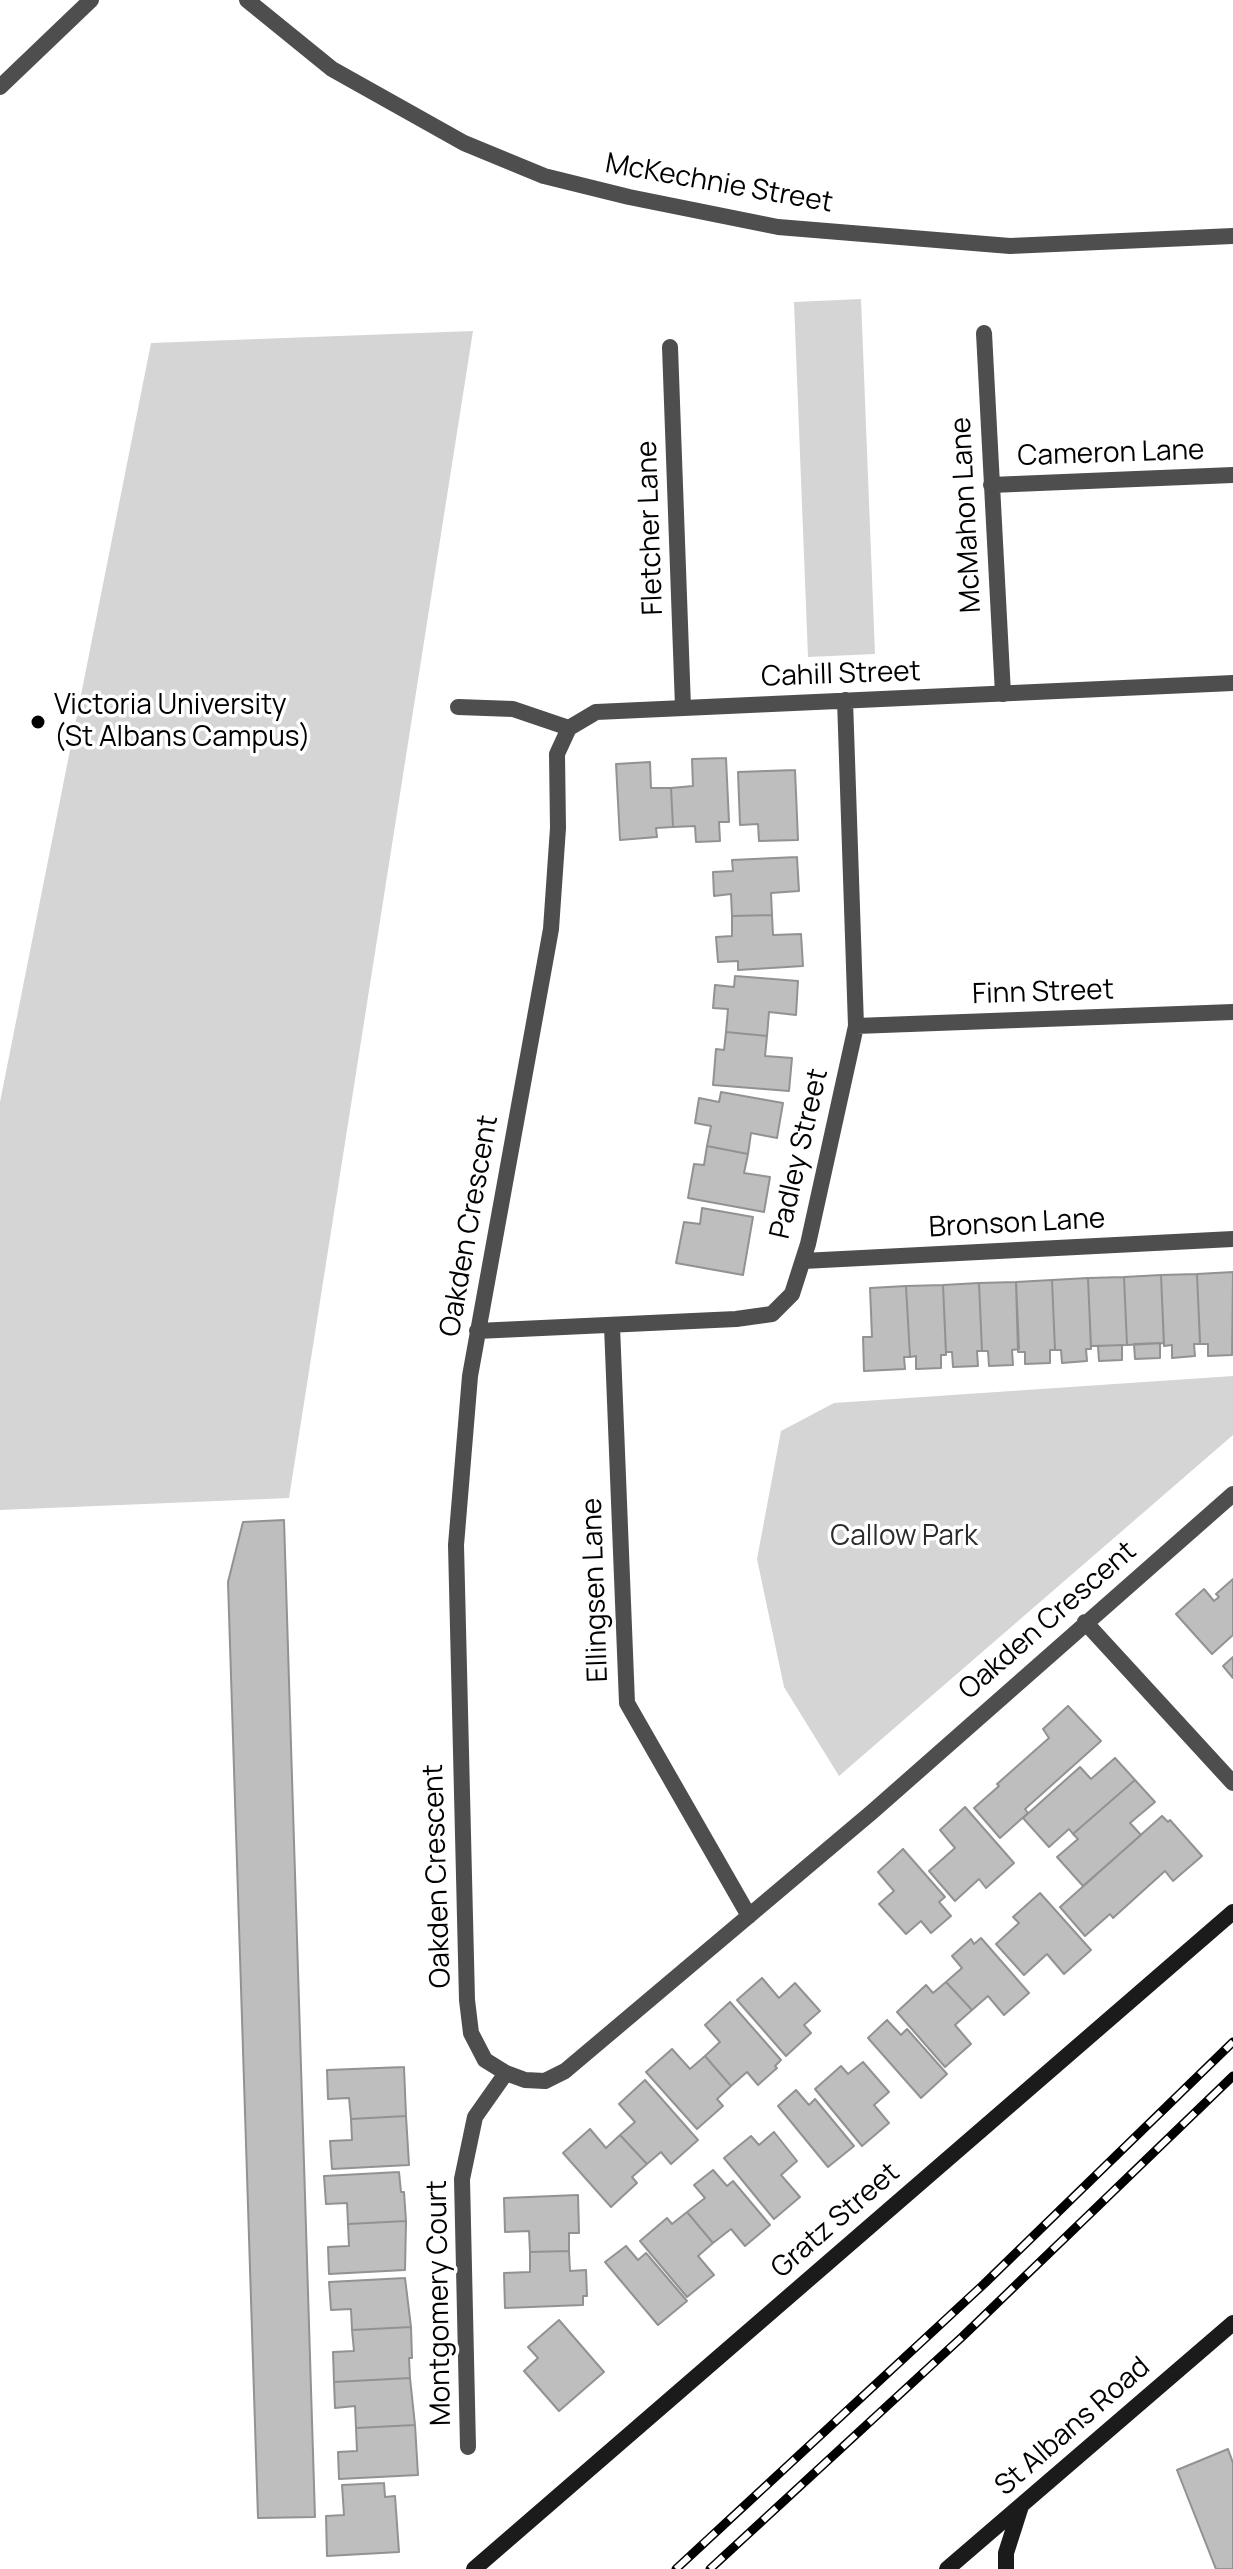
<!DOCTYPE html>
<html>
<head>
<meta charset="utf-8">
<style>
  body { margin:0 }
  canvas { display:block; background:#fff }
</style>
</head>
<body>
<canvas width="1233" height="2569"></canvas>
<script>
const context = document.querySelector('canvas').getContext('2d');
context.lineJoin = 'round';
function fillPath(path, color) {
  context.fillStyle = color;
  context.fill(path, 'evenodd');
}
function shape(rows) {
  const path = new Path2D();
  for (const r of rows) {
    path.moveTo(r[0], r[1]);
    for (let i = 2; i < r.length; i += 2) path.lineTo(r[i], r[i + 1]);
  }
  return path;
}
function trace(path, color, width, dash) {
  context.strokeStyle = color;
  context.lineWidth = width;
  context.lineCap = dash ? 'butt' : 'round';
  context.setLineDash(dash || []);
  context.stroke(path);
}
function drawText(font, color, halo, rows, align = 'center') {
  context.font = font + ' Manrope,sans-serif';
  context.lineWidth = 7;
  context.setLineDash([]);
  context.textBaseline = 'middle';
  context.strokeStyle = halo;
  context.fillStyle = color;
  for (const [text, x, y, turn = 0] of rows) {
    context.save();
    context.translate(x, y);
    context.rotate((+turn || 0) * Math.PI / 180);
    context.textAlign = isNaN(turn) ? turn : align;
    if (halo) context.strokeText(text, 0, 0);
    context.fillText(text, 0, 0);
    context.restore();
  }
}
fillPath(shape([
  [861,299,875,654,808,657,794,302],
  [473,331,289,1498,0,1510,0,1102,151,343],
  [1233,1376,1233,1435,839,1776,784,1687,757,1559,781,1431,834,1403]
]), '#d5d5d5');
const building = shape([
  [726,758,729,822,719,822,720,841,696,842,695,826,673,827,671,788,693,786,692,759,726,758],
  [650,762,651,788,671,788,673,827,656,828,657,837,620,840,616,764,650,762],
  [795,770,798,840,759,841,758,824,740,825,738,772,795,770],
  [797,857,799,891,771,893,772,915,732,916,731,894,714,896,713,872,733,871,732,860,797,857],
  [772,915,773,935,801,934,803,966,738,970,738,961,718,962,716,937,732,936,732,916,772,915],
  [735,976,798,981,796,1015,769,1012,767,1036,726,1032,728,1009,713,1008,715,985,734,987,735,976],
  [726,1032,767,1036,765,1056,792,1058,789,1091,713,1085,716,1049,724,1050,726,1032],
  [721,1092,783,1103,777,1138,751,1133,748,1154,707,1146,711,1126,695,1123,699,1098,719,1102,721,1092],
  [707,1146,748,1154,744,1173,770,1177,764,1212,688,1198,694,1164,704,1165,707,1146],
  [702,1208,753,1217,743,1275,676,1263,684,1222,700,1224,702,1208],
  [1233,1272,1232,1355,1208,1356,1208,1344,1200,1344,1200,1341,1197,1274,1233,1272],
  [1197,1274,1200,1344,1194,1344,1195,1356,1172,1358,1172,1345,1164,1346,1161,1275,1197,1274],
  [1161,1275,1164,1343,1127,1345,1124,1277,1161,1275],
  [1124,1277,1127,1345,1091,1346,1088,1278,1124,1277],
  [1088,1278,1091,1349,1086,1349,1087,1361,1062,1363,1061,1350,1055,1350,1052,1280,1088,1278],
  [1052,1280,1055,1350,1050,1350,1050,1363,1025,1364,1025,1352,1018,1352,1016,1282,1052,1280],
  [1016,1282,1019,1349,1012,1350,1013,1365,989,1366,988,1351,982,1351,979,1283,1016,1282],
  [979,1283,982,1351,977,1351,978,1366,953,1367,952,1352,946,1352,943,1285,979,1283],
  [943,1285,946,1355,941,1355,941,1368,916,1369,916,1356,910,1357,906,1286,943,1285],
  [906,1286,910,1357,904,1357,905,1369,864,1371,863,1337,872,1337,870,1288,906,1286],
  [1160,1343,1160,1358,1135,1359,1134,1344,1160,1343],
  [1122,1345,1122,1360,1099,1361,1098,1346,1122,1345],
  [284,1520,315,2517,258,2518,228,1582,243,1522,284,1520],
  [1233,1579,1233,1635,1212,1654,1176,1614,1204,1589,1214,1601,1219,1597,1216,1594,1233,1579],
  [1233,1657,1233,1678,1223,1666,1233,1657],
  [1068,1706,1101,1741,1025,1809,1028,1813,1000,1838,974,1808,999,1786,997,1784,1049,1738,1043,1729,1068,1706],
  [1115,1758,1135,1780,1073,1834,1069,1829,1049,1847,1023,1818,1080,1767,1091,1779,1115,1758],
  [1135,1780,1155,1802,1130,1823,1141,1835,1083,1886,1057,1857,1078,1839,1073,1834,1135,1780],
  [965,1807,1014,1863,986,1888,979,1879,955,1901,929,1871,955,1848,940,1830,965,1807],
  [1162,1816,1168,1822,1170,1820,1202,1856,1173,1881,1165,1871,1113,1918,1110,1914,1085,1936,1060,1907,1162,1816],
  [903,1849,945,1897,939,1902,951,1916,931,1933,921,1921,906,1934,879,1904,894,1891,878,1872,903,1849],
  [1040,1893,1091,1950,1064,1974,1047,1954,1024,1975,996,1944,1019,1923,1013,1917,1040,1893],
  [981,1938,1029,1993,1004,2015,988,1996,972,2010,946,1982,962,1968,952,1956,971,1939,974,1944,981,1938],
  [762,1978,779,1998,795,1983,820,2011,804,2025,811,2033,786,2056,737,2000,762,1978],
  [946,1982,972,2010,955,2025,971,2044,945,2067,897,2012,926,1985,933,1993,946,1982],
  [730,2002,781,2060,775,2066,777,2068,758,2085,747,2072,731,2086,705,2056,720,2042,705,2025,730,2002],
  [887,2020,901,2035,907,2029,947,2074,921,2098,868,2038,887,2020],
  [672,2049,690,2069,705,2056,731,2086,717,2099,723,2106,697,2129,646,2072,672,2049],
  [863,2062,889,2092,874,2105,889,2123,862,2146,815,2089,841,2066,848,2074,863,2062],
  [404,2067,406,2116,351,2119,349,2098,328,2099,327,2070,404,2067],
  [645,2080,698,2140,671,2164,661,2152,647,2164,620,2135,635,2122,619,2104,645,2080],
  [796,2090,809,2105,815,2099,854,2146,828,2167,778,2106,796,2090],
  [406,2116,409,2165,332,2169,330,2141,352,2140,351,2119,406,2116],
  [590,2129,606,2148,620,2135,647,2164,632,2177,637,2183,611,2207,563,2153,590,2129],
  [774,2132,797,2161,781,2175,800,2197,774,2219,724,2158,751,2136,759,2145,774,2132],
  [713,2170,727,2186,733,2181,770,2225,745,2246,731,2229,713,2243,687,2212,705,2198,694,2185,713,2170],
  [399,2172,401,2192,404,2192,406,2221,348,2224,347,2203,326,2204,324,2176,399,2172],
  [578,2195,579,2233,569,2233,569,2251,530,2252,529,2231,505,2232,504,2198,578,2195],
  [687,2212,713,2243,698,2256,714,2275,687,2297,640,2241,667,2218,672,2224,687,2212],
  [406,2221,405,2270,329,2274,328,2247,349,2246,348,2224,406,2221],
  [626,2246,638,2260,646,2253,687,2301,658,2325,605,2262,626,2246],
  [569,2251,570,2271,586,2270,587,2296,583,2296,583,2305,505,2308,504,2273,530,2272,530,2252,569,2251],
  [405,2278,411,2327,352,2330,351,2309,331,2310,329,2282,405,2278],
  [559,2320,604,2372,559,2411,524,2371,538,2358,528,2347,559,2320],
  [411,2327,412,2358,409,2358,410,2378,334,2382,333,2352,354,2351,352,2330,411,2327],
  [410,2378,415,2425,356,2428,355,2406,335,2408,334,2382,410,2378],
  [415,2425,418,2475,339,2479,338,2452,357,2451,356,2428,415,2425],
  [1228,2449,1233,2463,1233,2569,1216,2569,1177,2470,1228,2449],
  [384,2483,385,2497,395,2496,399,2552,327,2556,326,2516,344,2515,342,2485,384,2483]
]);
fillPath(building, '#bebebe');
trace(building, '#929292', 2);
trace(shape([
  [0,87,91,0],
  [984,333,1003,694],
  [670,347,683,707],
  [991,485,1233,475],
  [458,707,513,709,569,728]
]), '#4e4e4e', 16);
trace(shape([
  [247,0,332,69,464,143,544,176,629,197,778,227,1010,246,1233,236],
  [1233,683,596,712,569,728,557,754,558,828,551,929,470,1376,456,1545,467,2000,471,2033,485,2060,506,2073,525,2080,545,2081,565,2071,872,1812,1233,1494],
  [856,1026,1233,1012],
  [803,1261,1233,1239],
  [612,1326,627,1703,749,1916],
  [477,1331,736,1319,772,1314,792,1294,808,1244,856,1026,845,700],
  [1085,1622,1233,1783],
  [468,2447,462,2179,475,2117,506,2073]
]), '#4e4e4e', 16);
trace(shape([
  [474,2569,1233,1912],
  [947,2569,1233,2323],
  [1006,2569,1006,2553,1021,2506]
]), '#1b1b1b', 16);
const rail = shape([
  [676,2569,984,2284,1233,2042],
  [710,2569,962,2337,1233,2076]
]);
trace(rail, '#000', 9);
trace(rail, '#fff', 6, [18]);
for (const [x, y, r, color] of [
  [38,722,8,"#000"]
]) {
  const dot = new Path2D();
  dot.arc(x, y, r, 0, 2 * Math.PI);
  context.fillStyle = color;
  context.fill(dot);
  trace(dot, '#fff', 3);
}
drawText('28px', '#000', '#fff', [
  ["McKechnie Street",719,184,10],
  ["Cameron Lane",1111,454,-2],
  ["McMahon Lane",967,515,-93],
  ["Fletcher Lane",651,528,-92],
  ["Cahill Street",841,675,-2],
  ["Finn Street",1043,993,-2],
  ["Padley Street",800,1154,-77],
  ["Bronson Lane",1017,1224,-3],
  ["Oakden Crescent",470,1226,-80],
  ["Ellingsen Lane",596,1590,-92],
  ["Oakden Crescent",1048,1621,-41],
  ["Oakden Crescent",438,1876,-92],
  ["Gratz Street",836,2221,-41],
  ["Montgomery Court",440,2303,-91],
  ["St Albans Road",1073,2427,-41]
]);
drawText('28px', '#000', '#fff', [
  ["Victoria University",54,706],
  ["(St Albans Campus)",54,738]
], 'left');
drawText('28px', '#2c2c2c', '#fff', [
  ["Callow Park",904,1537]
]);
</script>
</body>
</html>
